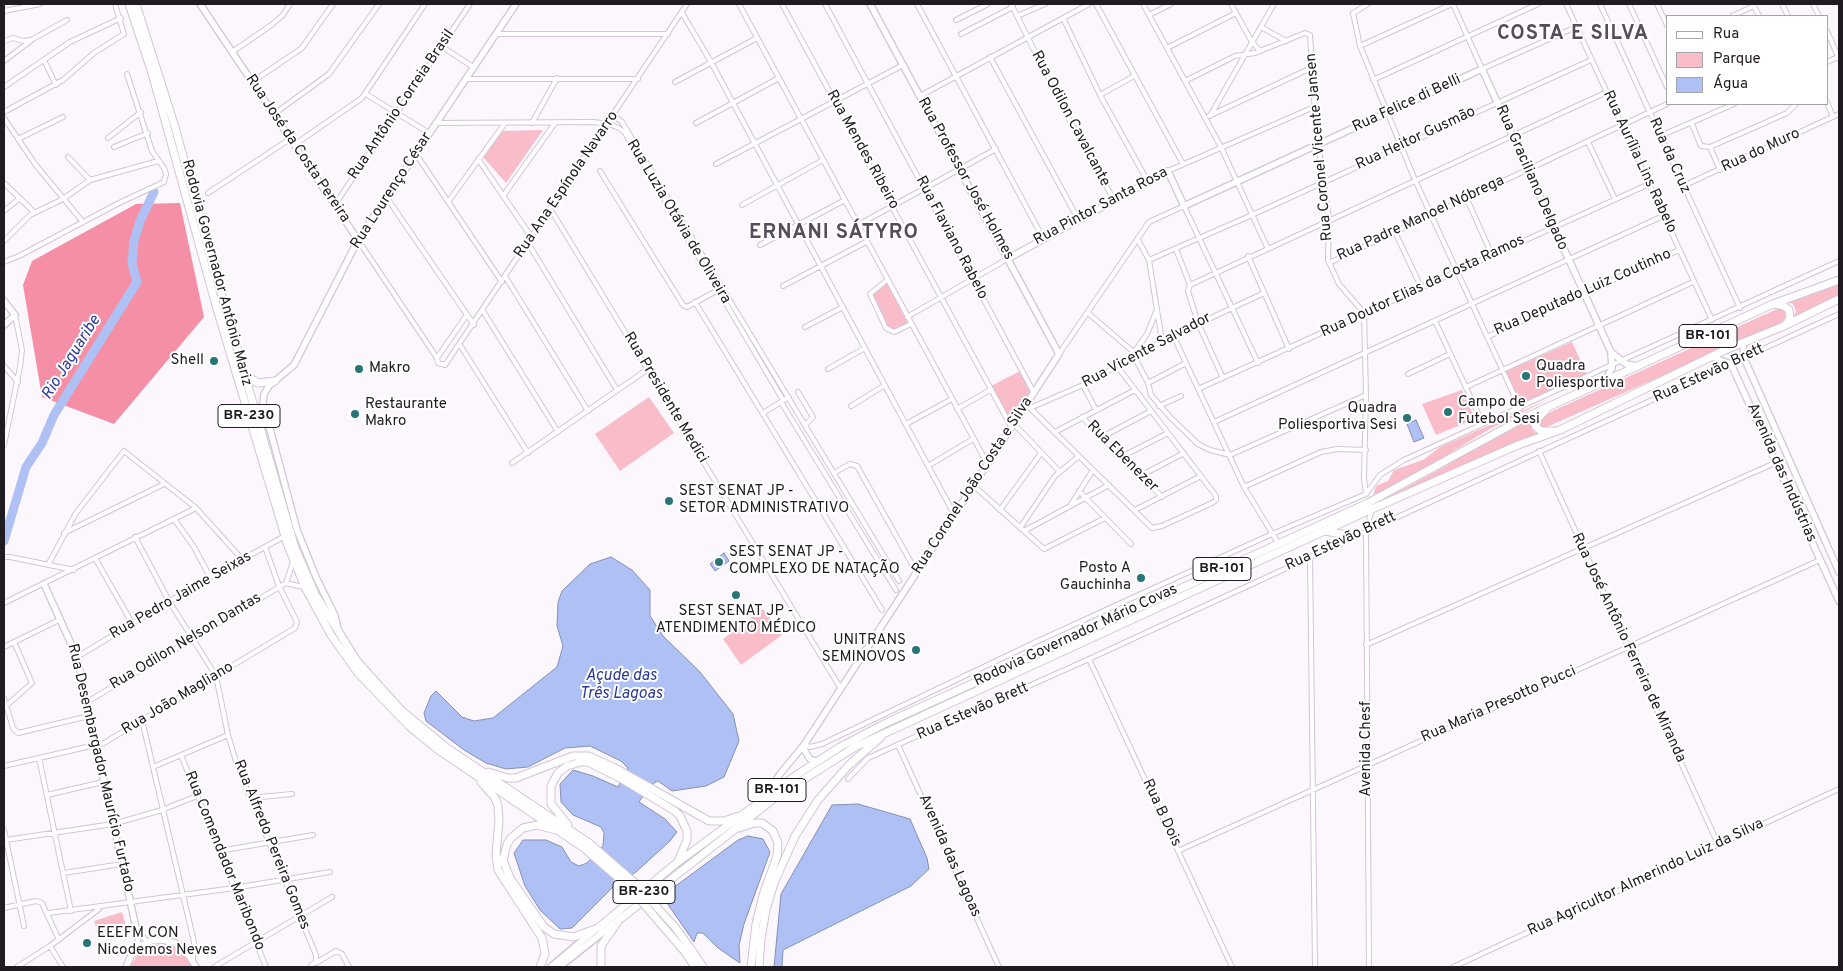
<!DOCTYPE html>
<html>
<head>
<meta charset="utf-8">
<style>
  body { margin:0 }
  #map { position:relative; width:1843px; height:971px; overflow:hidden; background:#fcf6fd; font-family:Overpass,sans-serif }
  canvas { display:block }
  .frame { position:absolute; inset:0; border:5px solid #1f1b21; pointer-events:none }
  .legend { position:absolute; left:1666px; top:15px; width:162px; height:90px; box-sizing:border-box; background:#fff; border:1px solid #a5a4a6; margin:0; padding:6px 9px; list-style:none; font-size:15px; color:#1f1b21 }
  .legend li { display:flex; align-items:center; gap:10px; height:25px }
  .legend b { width:25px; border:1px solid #a5a4a6 }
</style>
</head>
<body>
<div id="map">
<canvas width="1843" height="971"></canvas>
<div class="frame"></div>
<ul class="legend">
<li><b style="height:6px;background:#fff"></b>Rua</li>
<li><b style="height:14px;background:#f8bdc9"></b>Parque</li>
<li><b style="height:14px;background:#afc1f4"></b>Água</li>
</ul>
</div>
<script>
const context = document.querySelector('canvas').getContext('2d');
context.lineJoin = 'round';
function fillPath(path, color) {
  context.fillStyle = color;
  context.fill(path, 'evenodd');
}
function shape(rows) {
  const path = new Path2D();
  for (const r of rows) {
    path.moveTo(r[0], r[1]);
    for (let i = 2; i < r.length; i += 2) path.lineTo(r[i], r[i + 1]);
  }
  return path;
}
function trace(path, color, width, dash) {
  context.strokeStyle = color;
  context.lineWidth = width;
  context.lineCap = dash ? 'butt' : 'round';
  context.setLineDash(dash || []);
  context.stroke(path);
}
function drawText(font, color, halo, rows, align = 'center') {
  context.font = font + ' Overpass,sans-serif';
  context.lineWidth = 4;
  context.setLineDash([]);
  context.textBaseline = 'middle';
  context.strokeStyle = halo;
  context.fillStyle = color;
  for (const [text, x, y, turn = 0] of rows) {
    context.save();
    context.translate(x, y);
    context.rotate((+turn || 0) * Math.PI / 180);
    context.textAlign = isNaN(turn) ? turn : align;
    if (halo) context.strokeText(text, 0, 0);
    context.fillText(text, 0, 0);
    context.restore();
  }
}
fillPath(shape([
  [543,130,506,183,483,157,501,131],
  [887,282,908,324,893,331,887,327,872,297,872,293],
  [1839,284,1839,295,1793,318,1796,311,1793,304,1787,302],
  [1779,308,1788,313,1787,318,1779,324,1549,426,1542,428,1539,425,1538,420,1544,415],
  [1572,342,1587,375,1554,394,1522,408,1504,372],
  [1020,371,1032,393,1013,422,1011,421,991,386],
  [1462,390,1475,419,1436,435,1422,404],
  [649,397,674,433,620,471,595,434],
  [1549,399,1488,430,1404,481,1373,495,1376,486,1388,481,1394,470,1423,460,1440,447],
  [1532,418,1531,426,1534,432,1540,434,1385,499,1446,466,1484,440],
  [763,609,782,635,741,665,723,639],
  [122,912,126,926,99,935,94,921],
  [160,944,171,945,180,950,192,967,130,967,140,951,149,946]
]), '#f8bdc9');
fillPath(shape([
  [180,203,204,317,114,424,42,397,23,285,32,261,136,204]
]), '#f58fa6');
const water = shape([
  [1416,420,1424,438,1414,442,1407,424,1416,420],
  [724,553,729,561,715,571,710,564,724,553],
  [611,557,632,570,650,590,650,616,663,636,700,672,733,714,739,741,724,777,706,786,672,791,658,781,652,784,639,802,665,819,677,832,670,841,636,872,614,886,572,928,560,929,540,910,525,886,514,853,523,840,546,840,562,847,571,862,579,866,587,863,603,846,604,833,601,827,573,815,561,802,560,784,573,770,593,776,618,787,628,768,621,761,590,746,565,748,528,767,506,769,486,763,464,750,426,721,424,713,431,696,436,691,462,717,474,721,493,718,557,667,563,646,557,626,558,602,562,591,590,564,611,557],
  [858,804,910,819,927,858,929,869,911,886,783,950,782,967,774,967,781,894,832,805,858,804],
  [748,836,763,839,770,852,744,924,739,945,740,963,718,948,703,933,697,933,694,942,662,896,738,840,748,836]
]);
fillPath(water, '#afc1f4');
trace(water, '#848fb5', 1);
trace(shape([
  [4,541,26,467,42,443,54,415,137,282,132,263,134,241,140,221,154,192]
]), '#afc1f4', 9);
const street = shape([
  [739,4,988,465],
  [782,4,1012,428],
  [825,4,1034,393],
  [917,4,1043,238],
  [1011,4,1064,110,1114,200],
  [1096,4,1183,164],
  [1143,4,1221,147,1267,247],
  [1231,4,1252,42,1260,51],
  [1368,4,1353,13,1360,46,1415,180,1520,408],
  [1453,4,1482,69,1576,27],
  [1566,4,1712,320],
  [1600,4,1740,308],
  [1629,4,1667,87],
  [1657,4,1667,25],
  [1753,4,1759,16],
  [1782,4,1788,16],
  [1813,4,1819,16],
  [4,11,40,4],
  [682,13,711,62,954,514],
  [1149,15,1171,4],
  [1017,16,1045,4],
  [1732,16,1754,6],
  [1063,18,1100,95,1148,182],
  [956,20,988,4],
  [1261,27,1286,41],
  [1827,31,1839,59],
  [496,34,668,34],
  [961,34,1013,7],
  [4,41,13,38,23,41,31,40],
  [441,46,473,67],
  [1360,46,1452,4],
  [1167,48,1236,13],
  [232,52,270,26,282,16,290,4],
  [990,57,1078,219],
  [44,60,56,85],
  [4,61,33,39,67,20],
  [1827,62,1838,57],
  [465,79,638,79],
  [1373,80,1538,4],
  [1185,81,1235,56,1255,53,1305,33,1310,35,1316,129,1329,219,1328,260,1339,284,1364,313,1366,395,1364,478,1366,494],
  [252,82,302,48,333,4],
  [675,82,757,38],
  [4,87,70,42,121,18],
  [366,94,429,133],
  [1100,95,1134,76],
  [920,96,1089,4],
  [1827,102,1833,117],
  [4,112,63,80,94,53,124,34,115,4],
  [274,114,329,74,379,4],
  [614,116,622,122,899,581],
  [1209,116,1311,68],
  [1210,116,1274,4],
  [4,118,35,164,82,221],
  [435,123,593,122,609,124,619,128,625,133,783,400],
  [532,123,557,78],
  [696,123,779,78],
  [1692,124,1701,146,1710,147,1787,113,1796,104],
  [1660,136,1734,104],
  [108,138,141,112],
  [18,139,63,117],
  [1588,142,1615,199],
  [294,145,362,98,425,4],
  [114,147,148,133],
  [1710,147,1720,170],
  [416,154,502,282],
  [68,157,90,180],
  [478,159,532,238],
  [716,164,903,65],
  [600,171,683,305,687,307,720,289],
  [1168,171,1314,107],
  [4,183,34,212],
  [1683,186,1839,114],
  [208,193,290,139],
  [503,196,555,123],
  [1466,197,1492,255],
  [387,198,474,325],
  [448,202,505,123],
  [742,205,823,160],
  [334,206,470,4],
  [551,210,841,689],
  [4,211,20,198],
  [858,225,996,149],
  [1395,232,1421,287],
  [358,240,437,358,438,363,445,365,687,4],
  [1138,240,1149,260,1162,341],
  [4,241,30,215,63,199,90,180,158,161],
  [528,243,617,390],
  [760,245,845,200],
  [1176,249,1190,285,1188,291,1198,323,1223,378],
  [1248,256,1289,349],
  [1149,260,1252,215,1591,60],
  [4,262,19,256,119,203,164,182,166,174,164,168,152,151,127,74],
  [1329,263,1667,104],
  [505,276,588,411],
  [887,280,870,294,886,328,894,332,911,324],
  [1190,285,1607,92],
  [783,286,866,242],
  [695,302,882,610],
  [483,311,558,432],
  [1088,313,1137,355],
  [907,317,1009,258],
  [1435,321,1483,424],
  [805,327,843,307],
  [1173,335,1244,487,1278,543],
  [1487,337,1679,250],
  [460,345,528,453],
  [1135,351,1147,334,1156,312],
  [1059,354,1149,222,1184,206,1258,363],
  [1134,356,1148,383,1151,395,1170,417,1198,444,1210,450,1230,455,1366,395],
  [437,358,466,316],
  [4,366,18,382],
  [828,369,865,348],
  [1408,374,1450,354],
  [1148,383,1186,363],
  [1083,385,1096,410],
  [1466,387,1693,282],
  [1198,389,1649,184],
  [798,392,813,417,805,425],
  [781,402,896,590],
  [1027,405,1152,528,1162,526,1212,503,1216,500,1216,496,1117,366],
  [851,406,885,385],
  [1159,406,1181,396],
  [1030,408,1083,385,1162,341,1264,293],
  [957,409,990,390],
  [763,413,789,397],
  [1082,417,1162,497],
  [1214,422,1663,216],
  [906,424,952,399],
  [1014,424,1059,471],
  [1055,432,1135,390],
  [1102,437,1151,411],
  [4,445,20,367,22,350,15,315],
  [1539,451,1718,844],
  [1121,457,1168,433],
  [512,463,648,369],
  [928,466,973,439],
  [834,473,850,464,857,466,912,564],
  [1140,476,1184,453],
  [974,486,1044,549,1105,518],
  [1244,487,1321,452,1337,449,1366,450],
  [1079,491,1131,544],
  [1366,494,1380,475,1404,460,1839,261],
  [1070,506,1093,470],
  [1000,510,1041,453],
  [1135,510,1201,476],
  [174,519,194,547,210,577],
  [1020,528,1055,476,1079,456],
  [1024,531,1109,485],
  [64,533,164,484],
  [135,537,169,601,216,676,228,735,238,768,316,955,316,961,310,967],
  [1310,556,1315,967],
  [4,557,10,557,74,570],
  [95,558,132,623],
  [49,563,76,513,124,451,196,508,242,559],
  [286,583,293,562],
  [4,603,196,508],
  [1366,645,1777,462],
  [4,647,61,619],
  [77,657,210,577,285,536],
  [1089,659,1232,967],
  [4,698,13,728,18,733,89,716],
  [87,702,286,583,303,587],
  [6,706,32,683,14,642],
  [142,720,194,942,193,959],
  [804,745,810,747,822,744,1038,641,1272,534,1366,494],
  [898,745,999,967],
  [181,755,266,967],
  [39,758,71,911],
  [4,766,104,743,295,628,297,622,279,586,265,547],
  [153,767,228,735],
  [848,779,868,758,1089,659,1839,314],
  [47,795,103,782],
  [250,798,292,794],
  [4,830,24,926],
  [6,840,113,824,162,810,197,796],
  [219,851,313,835],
  [1178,851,1820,560],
  [64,873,122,864],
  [4,908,36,901,42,903,59,940],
  [49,913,234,888,330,872],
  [136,928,139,947],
  [137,929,148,943],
  [50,946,63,967],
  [316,963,336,951,342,954,349,967],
  [17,967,50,946,99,909],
  [214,967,332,897],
  [1369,967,1366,531,1372,509],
  [1453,967,1839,789]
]);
const secondary = shape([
  [200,4,358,240],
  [1009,258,1168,171,1184,206,1482,69,1611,352,1612,368,1604,382],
  [4,301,15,315,4,325],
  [1743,342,1744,358,1839,572],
  [1611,352,1626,364,1637,366],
  [1712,357,1731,364,1839,601],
  [44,584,77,657,136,928],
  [338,629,335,616,316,577,297,530,263,403,264,394,269,386,294,365,358,240,516,4],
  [804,745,805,751,810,759,818,762],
  [765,797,780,774,804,745,1059,354,870,4],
  [126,967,131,956,139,947,150,941,163,940,175,943,185,949,196,967]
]);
const primary = shape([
  [551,967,595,930],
  [559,967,617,921]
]);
const highway = shape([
  [129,4,152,73,217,309,288,546,305,587,331,635,358,673,409,726,437,749,584,848],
  [136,4,175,127,208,248,295,548,315,594,357,661,402,711,447,748,589,843],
  [1775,304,1784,306,1789,310,1790,318,1786,324],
  [246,375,258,383,275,381],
  [1545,411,1535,421,1535,426,1541,431,1553,431],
  [1325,531,1353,536],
  [488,772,508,778,516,778,573,756,589,756,617,769,709,821,724,821,739,816],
  [481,782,495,798,498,806,499,821,496,854,498,870,542,938,545,954,540,967],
  [568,825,551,804,551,786,558,773,567,766,581,762,588,762,620,778,675,811,680,816,687,831,687,840,679,859],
  [739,828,754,823,762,823,773,831,778,843,777,856,763,895,756,924,751,967],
  [560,831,537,825,523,828,511,838,507,844,503,860,510,878,544,927,554,934,574,937,598,928,674,865,795,776,840,747,886,723,1368,503,1524,418,1773,304,1839,280],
  [691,949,703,967],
  [685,952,695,967],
  [601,967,601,946,619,920,776,797,855,747,1372,509,1518,445,1560,430,1725,350,1784,326,1839,299],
  [759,967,761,939,766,910,774,883,795,836,818,800,849,765,881,737]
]);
trace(street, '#d2c5d6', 6);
trace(secondary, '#d2c5d6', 8);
trace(primary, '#d2c5d6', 9);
trace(highway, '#d2c5d6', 9);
trace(street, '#fff', 4);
trace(secondary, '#fff', 5.5);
trace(primary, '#fff', 6);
trace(highway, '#fff', 7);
const highwayBridge = shape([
  [589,843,635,883,674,926,691,949],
  [584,848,630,888,685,952]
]);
trace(highwayBridge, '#d2c5d6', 9, []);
trace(highwayBridge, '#fff', 7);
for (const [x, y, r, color] of [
  [214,361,5,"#297477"],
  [359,369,5,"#297477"],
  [1526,376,5,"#297477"],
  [1448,412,5,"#297477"],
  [355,414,5,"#297477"],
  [1407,418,5,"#297477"],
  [669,501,5,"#297477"],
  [719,562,5,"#297477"],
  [1141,578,5,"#297477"],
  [736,595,5,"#297477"],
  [916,650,5,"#297477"],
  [87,943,5,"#297477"]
]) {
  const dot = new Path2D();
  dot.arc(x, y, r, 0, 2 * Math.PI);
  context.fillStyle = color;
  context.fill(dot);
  trace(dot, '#fff', 2);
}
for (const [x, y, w] of [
  [1708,336,58],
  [249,416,62],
  [1222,569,58],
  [777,790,58],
  [644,892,62]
]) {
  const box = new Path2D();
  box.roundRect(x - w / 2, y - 11.5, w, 23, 4);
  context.fillStyle = '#fff';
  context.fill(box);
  trace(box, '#1f1b21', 1);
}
drawText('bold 14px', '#1f1b21', null, [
  ["BR-101",1708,336],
  ["BR-230",249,416],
  ["BR-101",1222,569],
  ["BR-101",777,790],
  ["BR-230",644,892]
]);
drawText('15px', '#1f1b21', '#fff', [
  ["Rua Felice di Belli",1407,104,-25],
  ["Rua Antônio Correia Brasil",402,105,-56],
  ["Rua Odilon Cavalcante",1070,119,62],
  ["Rua Heitor Gusmão",1416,139,-25],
  ["Rua Coronel Vicente Jansen",1320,147,-95],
  ["Rua José da Costa Pereira",297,149,56],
  ["Rua Mendes Ribeiro",862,150,61],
  ["Rua do Muro",1761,151,-25],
  ["Rua da Cruz",1669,156,66],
  ["Rua Aurília Lins Rabelo",1639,162,65],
  ["Rua Graciliano Delgado",1531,178,66],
  ["Rua Professor José Holmes",965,179,61],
  ["Rua Ana Espínola Navarro",567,185,-56],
  ["Rua Lourenço César",392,191,-57],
  ["Rua Pintor Santa Rosa",1101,207,-28],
  ["Rua Padre Manoel Nóbrega",1421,219,-25],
  ["Rua Luzia Otávia de Oliveira",678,222,59],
  ["Rua Flaviano Rabelo",951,238,62],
  ["Rodovia Governador Antônio Mariz",216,273,75],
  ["Rua Doutor Elias da Costa Ramos",1423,287,-25],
  ["Rua Deputado Luiz Coutinho",1583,293,-24],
  ["Rua Vicente Salvador",1147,351,-28],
  ["Rua Estevão Brett",1709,374,-25],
  ["Rua Presidente Medici",665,398,59],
  ["Rua Ebenezer",1122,457,45],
  ["Avenida das Indústrias",1781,473,66],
  ["Rua Coronel João Costa e Silva",973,486,-57],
  ["Rua Estevão Brett",1341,542,-25],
  ["Rua Pedro Jaime Seixas",181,596,-30],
  ["Rodovia Governador Mário Covas",1076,636,-25],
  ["Rua Odilon Nelson Dantas",186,642,-31],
  ["Rua José Antônio Ferreira de Miranda",1628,648,65],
  ["Rua João Magliano",178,699,-31],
  ["Rua Maria Presotto Pucci",1499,705,-24],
  ["Rua Estevão Brett",973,712,-24],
  ["Avenida Chesf",1367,749,-90],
  ["Rua Desembargador Maurício Furtado",100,768,77],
  ["Rua B Dois",1161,813,65],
  ["Rua Alfredo Pereira Gomes",271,845,68],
  ["Avenida das Lagoas",949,856,66],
  ["Rua Comendador Maribondo",224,861,68],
  ["Rua Agricultor Almerindo Luiz da Silva",1646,878,-25]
]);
drawText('15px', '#1f1b21', '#fff', [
  ["Shell",204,361,"right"],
  ["Quadra",1536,367],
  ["Poliesportiva",1536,384],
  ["Makro",369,369],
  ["Campo de",1458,403],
  ["Futebol Sesi",1458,420],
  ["Restaurante",365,405],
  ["Makro",365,422],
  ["Quadra",1397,409,"right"],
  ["Poliesportiva Sesi",1397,426,"right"],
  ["SEST SENAT JP -",679,492],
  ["SETOR ADMINISTRATIVO",679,509],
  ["SEST SENAT JP -",729,553],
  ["COMPLEXO DE NATAÇÃO",729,570],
  ["Posto A",1131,569,"right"],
  ["Gauchinha",1131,586,"right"],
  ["SEST SENAT JP -",736,612,"center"],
  ["ATENDIMENTO MÉDICO",736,629,"center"],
  ["UNITRANS",906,641,"right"],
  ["SEMINOVOS",906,658,"right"],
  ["EEEFM CON",97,934],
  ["Nicodemos Neves",97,951]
], 'left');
drawText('italic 16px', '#293898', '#fff', [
  ["Rio Jaguaribe",72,358,-58],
  ["Açude das",621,677],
  ["Três Lagoas",621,695]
]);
context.letterSpacing = '1px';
drawText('bold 20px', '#574c5b', '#fff', [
  ["COSTA E SILVA",1573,35],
  ["ERNANI SÁTYRO",834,234]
]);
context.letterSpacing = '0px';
</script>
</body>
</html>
